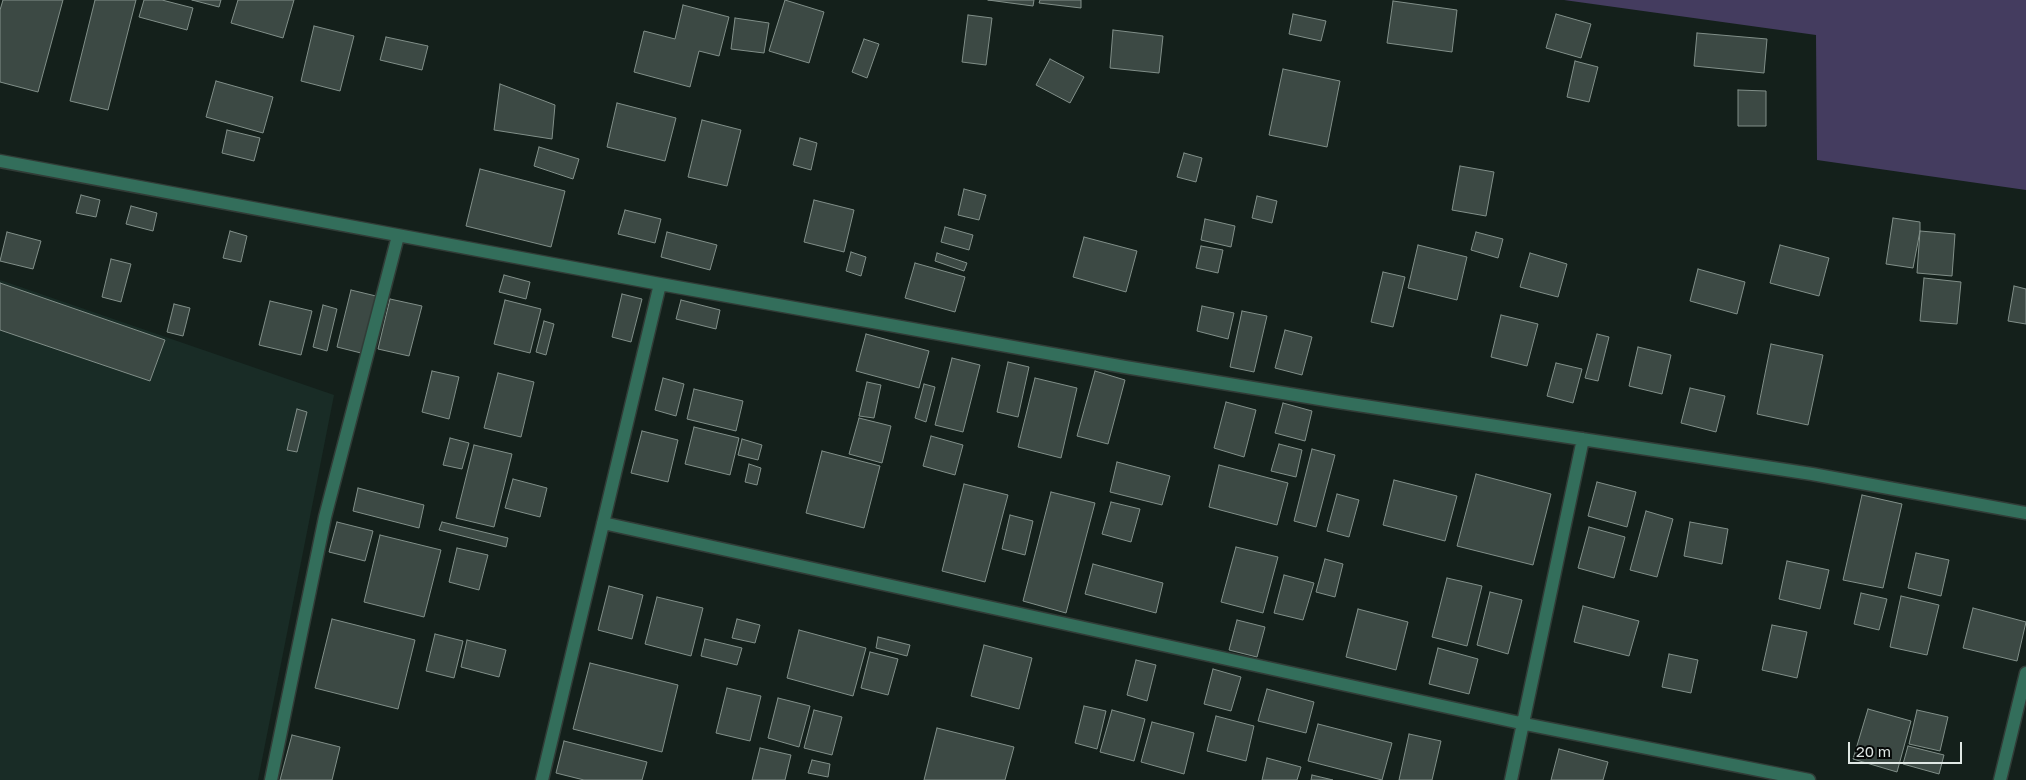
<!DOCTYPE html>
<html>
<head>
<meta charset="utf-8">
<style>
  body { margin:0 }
  #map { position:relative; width:2026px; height:780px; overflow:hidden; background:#14201b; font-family:"Golos Text",sans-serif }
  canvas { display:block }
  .scale { position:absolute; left:1848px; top:742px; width:114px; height:22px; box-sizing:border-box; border:2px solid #e0e8e5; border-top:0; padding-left:6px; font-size:15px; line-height:18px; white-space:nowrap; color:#e0e8e5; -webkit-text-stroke:4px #050807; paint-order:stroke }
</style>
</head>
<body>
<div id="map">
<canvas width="2026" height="780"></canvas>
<div class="scale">20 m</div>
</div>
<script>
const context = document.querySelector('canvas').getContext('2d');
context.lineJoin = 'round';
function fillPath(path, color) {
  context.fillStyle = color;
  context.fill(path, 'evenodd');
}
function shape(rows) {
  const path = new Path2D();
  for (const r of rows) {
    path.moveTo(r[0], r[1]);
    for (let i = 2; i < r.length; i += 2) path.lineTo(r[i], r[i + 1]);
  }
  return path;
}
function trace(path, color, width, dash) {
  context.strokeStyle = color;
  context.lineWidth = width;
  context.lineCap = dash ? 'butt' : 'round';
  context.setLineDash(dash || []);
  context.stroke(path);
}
fillPath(shape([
  [0,280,334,395,258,780,0,780]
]), '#192c26');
fillPath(shape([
  [1564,0,2026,0,2026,190,1817,160,1816,35]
]), '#443c5f');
const building = shape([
  [3,0,63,0,38,92,0,82,0,10,3,0],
  [95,0,136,0,108,110,70,101,95,0],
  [144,0,162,0,193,8,187,30,139,17,144,0],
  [192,0,221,0,219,7,192,0],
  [238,0,294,0,283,38,231,23,238,0],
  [785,0,824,12,809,63,769,51,785,0],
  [988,0,1034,0,1033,6,988,0],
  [1040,0,1081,0,1081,8,1039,3,1040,0],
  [1393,1,1457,10,1452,52,1387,43,1393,1],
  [683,5,729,17,719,56,699,51,690,87,634,72,644,31,675,39,683,5],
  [1293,14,1326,21,1321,41,1289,34,1293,14],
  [1556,14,1591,24,1581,58,1546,48,1556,14],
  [968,15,992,18,986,65,962,62,968,15],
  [735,18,769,23,764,53,731,49,735,18],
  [314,26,354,36,340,91,301,81,314,26],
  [1113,30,1163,36,1159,73,1110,68,1113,30],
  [1697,33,1767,39,1764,73,1694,66,1697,33],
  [386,37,428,46,422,70,380,60,386,37],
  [864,39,879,44,867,78,852,72,864,39],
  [1050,59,1084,77,1070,103,1036,85,1050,59],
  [1575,61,1598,67,1589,102,1567,97,1575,61],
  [1283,69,1340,81,1327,147,1269,135,1283,69],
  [216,81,273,97,263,133,206,117,216,81],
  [500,84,555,105,552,139,494,130,500,84],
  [1738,90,1766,91,1766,126,1738,126,1738,90],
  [617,103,676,118,665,161,607,147,617,103],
  [702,120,741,130,727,186,688,177,702,120],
  [227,130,260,138,254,161,222,153,227,130],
  [800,138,817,143,811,170,793,165,800,138],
  [539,147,579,159,573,179,534,166,539,147],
  [1184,153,1202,158,1196,182,1177,177,1184,153],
  [1460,166,1494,172,1486,216,1452,210,1460,166],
  [480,169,565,191,551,247,466,226,480,169],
  [964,189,986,195,979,220,958,215,964,189],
  [81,195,100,200,96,217,76,213,81,195],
  [1257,196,1277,201,1272,223,1252,218,1257,196],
  [814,200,854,210,844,252,804,242,814,200],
  [131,206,157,213,153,231,126,224,131,206],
  [625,210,661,219,655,243,618,234,625,210],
  [1893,218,1920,222,1920,231,1913,268,1886,264,1893,218],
  [1205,219,1235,226,1231,247,1201,240,1205,219],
  [945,227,973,235,969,250,941,242,945,227],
  [230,231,247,236,241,262,223,258,230,231],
  [1920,231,1955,234,1952,276,1917,273,1920,231],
  [7,232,41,241,33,269,0,261,7,232],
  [667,232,717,245,710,270,661,257,667,232],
  [1476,232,1503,239,1498,258,1471,250,1476,232],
  [1084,237,1137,251,1126,292,1073,277,1084,237],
  [1418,245,1467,257,1457,300,1408,288,1418,245],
  [1780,245,1829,258,1819,296,1770,283,1780,245],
  [1201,246,1223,250,1218,273,1196,268,1201,246],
  [851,252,866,257,861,276,846,271,851,252],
  [937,253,967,263,964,271,935,261,937,253],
  [1530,253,1567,264,1558,297,1520,287,1530,253],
  [111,259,131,264,121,302,102,297,111,259],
  [915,263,965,277,955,312,905,298,915,263],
  [1698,269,1745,282,1737,314,1690,301,1698,269],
  [1383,272,1405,277,1393,327,1371,322,1383,272],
  [504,275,530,282,526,299,499,292,504,275],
  [1924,278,1961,282,1957,324,1920,321,1924,278],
  [0,283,165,340,150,381,0,330,0,283],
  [2014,286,2026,289,2026,324,2008,321,2014,286],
  [351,290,376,296,361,353,337,347,351,290],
  [622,294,642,299,631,342,612,337,622,294],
  [390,299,422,306,409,356,378,349,390,299],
  [505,300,541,309,530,353,494,344,505,300],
  [681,300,720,310,716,329,676,319,681,300],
  [270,301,312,311,301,355,259,345,270,301],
  [174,304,190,308,183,336,167,332,174,304],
  [323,305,337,309,327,351,313,347,323,305],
  [1202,306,1234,313,1228,339,1197,331,1202,306],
  [1242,311,1267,316,1254,372,1230,367,1242,311],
  [1501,315,1538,324,1527,366,1491,357,1501,315],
  [544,321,554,324,546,355,536,352,544,321],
  [1285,330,1312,337,1302,375,1275,368,1285,330],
  [866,334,929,351,919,388,856,371,866,334],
  [1597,334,1609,337,1598,381,1585,378,1597,334],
  [1771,344,1823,355,1808,425,1757,414,1771,344],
  [1638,347,1671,355,1662,394,1629,386,1638,347],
  [952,358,980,365,963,432,935,425,952,358],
  [1008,362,1029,367,1018,417,997,412,1008,362],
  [1556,363,1582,369,1573,403,1547,396,1556,363],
  [432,371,459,377,449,419,422,412,432,371],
  [1095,371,1125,380,1108,444,1077,436,1095,371],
  [498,373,534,382,521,437,484,428,498,373],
  [663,378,684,384,676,416,655,410,663,378],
  [1035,378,1077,388,1061,458,1018,447,1035,378],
  [867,382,881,385,874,418,859,416,867,382],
  [924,384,935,387,926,422,915,418,924,384],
  [1690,388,1725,396,1716,432,1681,423,1690,388],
  [694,389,743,401,736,431,687,419,694,389],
  [1226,402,1256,410,1244,457,1214,448,1226,402],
  [1283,403,1312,411,1305,441,1275,433,1283,403],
  [297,409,307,412,297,452,287,450,297,409],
  [859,418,891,426,882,463,849,454,859,418],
  [694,427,739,438,730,475,685,464,694,427],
  [642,431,678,440,668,482,631,473,642,431],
  [931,436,963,445,955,475,923,466,931,436],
  [450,438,469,443,462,469,443,465,450,438],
  [742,439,762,445,758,460,738,455,742,439],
  [1279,444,1302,450,1296,477,1271,471,1279,444],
  [474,445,512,454,494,527,456,518,474,445],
  [1312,449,1335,455,1316,527,1294,521,1312,449],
  [822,451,880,466,864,528,806,513,822,451],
  [1117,462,1170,476,1162,505,1110,492,1117,462],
  [749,464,761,468,757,485,745,482,749,464],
  [1219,465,1288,483,1277,525,1209,507,1219,465],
  [1476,474,1551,494,1533,565,1457,546,1476,474],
  [513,479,547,488,540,517,505,508,513,479],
  [1394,480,1457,496,1445,541,1383,525,1394,480],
  [1597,482,1636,492,1627,527,1588,516,1597,482],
  [964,484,1008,495,985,582,942,571,964,484],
  [358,488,424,505,419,528,353,511,358,488],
  [1051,492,1095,503,1066,613,1023,601,1051,492],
  [1337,494,1359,500,1349,537,1327,531,1337,494],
  [1862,495,1902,504,1883,588,1843,580,1862,495],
  [1111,502,1140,509,1131,542,1102,534,1111,502],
  [1646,511,1673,519,1657,577,1630,570,1646,511],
  [1010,515,1033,521,1025,555,1002,549,1010,515],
  [337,522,373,531,365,561,329,552,337,522],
  [442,522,508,538,506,547,439,530,442,522],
  [1690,522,1728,529,1722,564,1684,556,1690,522],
  [1589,527,1625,537,1614,578,1578,568,1589,527],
  [380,535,441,550,424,617,364,602,380,535],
  [1236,547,1278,557,1263,613,1221,602,1236,547],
  [457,548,488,555,479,590,449,582,457,548],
  [1916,553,1949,560,1941,596,1908,588,1916,553],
  [1325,559,1343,564,1335,597,1316,592,1325,559],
  [1787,561,1829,570,1820,609,1779,599,1787,561],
  [1093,564,1163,583,1156,613,1085,594,1093,564],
  [1284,575,1314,583,1303,620,1274,613,1284,575],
  [1447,578,1482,586,1467,646,1432,637,1447,578],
  [609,586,643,595,632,639,598,630,609,586],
  [1490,592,1522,600,1508,654,1477,645,1490,592],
  [1861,593,1887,599,1879,630,1854,624,1861,593],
  [1901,596,1939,605,1927,655,1890,647,1901,596],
  [657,597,703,608,691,656,645,644,657,597],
  [1583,606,1639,621,1629,656,1574,642,1583,606],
  [1973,608,2026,622,2017,661,1963,648,1973,608],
  [1358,609,1408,622,1396,670,1346,657,1358,609],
  [332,619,415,640,398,709,315,688,332,619],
  [737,619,760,625,755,643,732,638,737,619],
  [1237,620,1265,627,1257,657,1229,650,1237,620],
  [1772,625,1807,632,1797,678,1762,670,1772,625],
  [799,630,866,648,853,696,787,678,799,630],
  [435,634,463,641,454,678,426,671,435,634],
  [878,637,910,645,907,656,876,648,878,637],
  [705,639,742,648,737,665,701,656,705,639],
  [467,640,506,650,499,677,461,667,467,640],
  [984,645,1032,658,1019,709,971,696,984,645],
  [1438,648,1478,659,1469,694,1429,684,1438,648],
  [870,652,898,659,888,695,861,688,870,652],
  [1669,654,1698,660,1691,693,1662,687,1669,654],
  [1136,660,1156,665,1147,701,1127,695,1136,660],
  [590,663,678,685,662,752,573,729,590,663],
  [1213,669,1241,677,1231,711,1204,704,1213,669],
  [727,688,761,696,750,741,716,733,727,688],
  [1267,689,1314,702,1306,733,1258,721,1267,689],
  [778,698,810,706,799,747,768,738,778,698],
  [1084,706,1106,711,1097,749,1075,743,1084,706],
  [1868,709,1911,721,1897,772,1853,759,1868,709],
  [814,710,842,717,832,755,804,748,814,710],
  [1112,710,1145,719,1134,761,1100,752,1112,710],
  [1917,710,1948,717,1940,751,1909,744,1917,710],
  [1216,716,1254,726,1246,761,1207,751,1216,716],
  [1152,722,1194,733,1184,774,1141,762,1152,722],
  [1318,724,1392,743,1382,780,1308,761,1318,724],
  [937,728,1014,747,1005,780,924,780,937,728],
  [1409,734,1441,741,1432,780,1399,780,1409,734],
  [292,735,340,747,332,780,280,780,292,735],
  [564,741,647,762,642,780,584,780,556,773,564,741],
  [1908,746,1944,755,1939,774,1903,764,1908,746],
  [760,748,791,755,785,780,752,780,760,748],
  [1559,749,1608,762,1603,780,1551,780,1559,749],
  [1267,758,1301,767,1297,780,1262,780,1267,758],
  [812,760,830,764,828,777,808,773,812,760],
  [1312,775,1333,780,1311,780,1312,775]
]);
fillPath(building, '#3c4944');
trace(building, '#818f89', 1);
const minor = shape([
  [0,161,660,284,1125,367,1338,402,1812,474,2026,513],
  [603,523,1525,724,1809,780],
  [271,780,325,517,398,236],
  [542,780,660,284],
  [1511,780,1583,439],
  [2000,780,2026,673]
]);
trace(minor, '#313c37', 15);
trace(minor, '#336e5b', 12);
</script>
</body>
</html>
